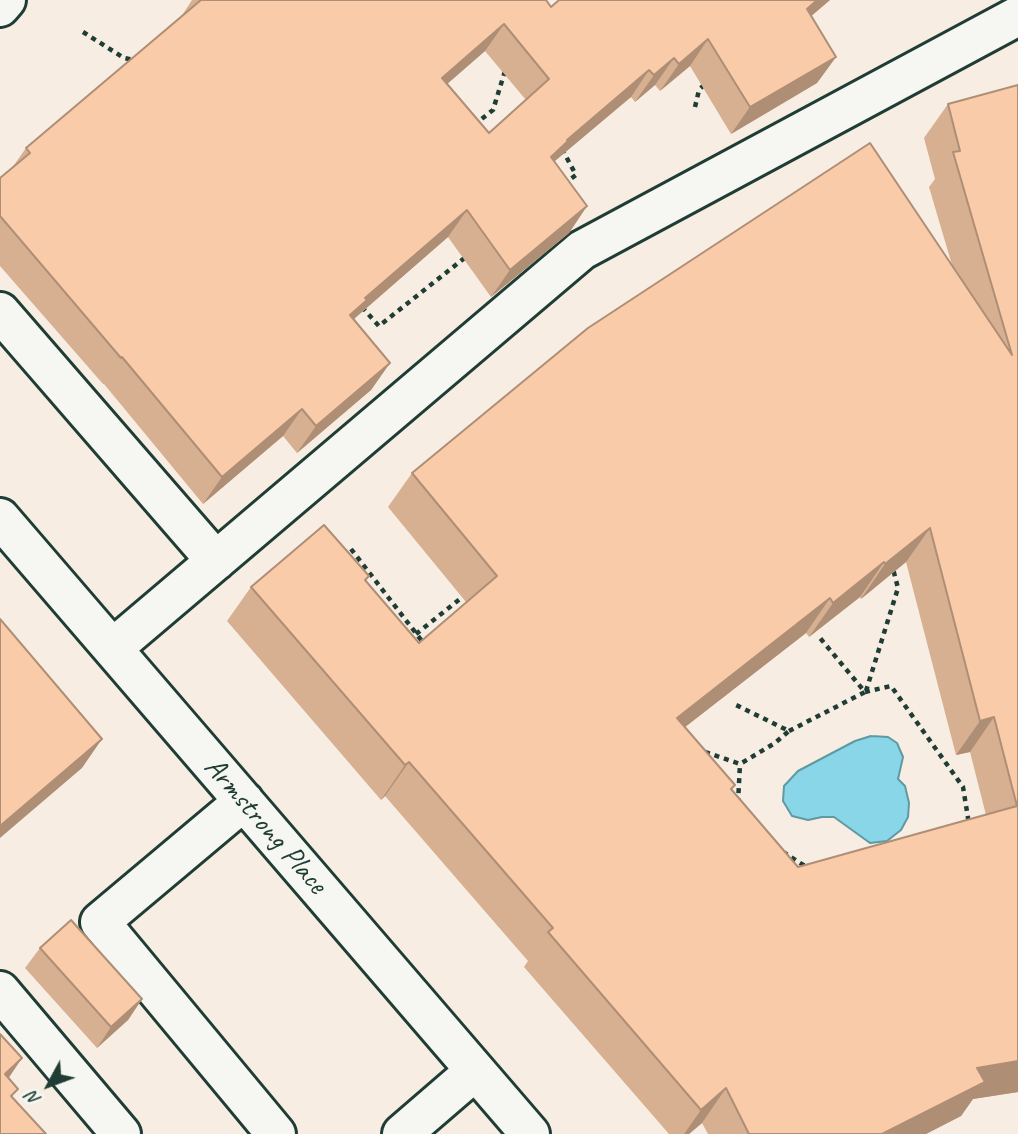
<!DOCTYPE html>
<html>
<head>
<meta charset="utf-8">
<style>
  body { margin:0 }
  #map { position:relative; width:1018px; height:1134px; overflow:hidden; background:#f7ede3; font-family:Caveat,sans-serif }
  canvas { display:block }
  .north { position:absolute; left:14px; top:1050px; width:70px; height:70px; -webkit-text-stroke:5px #f6f6f2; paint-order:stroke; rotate:229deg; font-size:19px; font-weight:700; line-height:28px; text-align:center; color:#1f3d34 }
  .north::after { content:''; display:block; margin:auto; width:24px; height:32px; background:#1f3d34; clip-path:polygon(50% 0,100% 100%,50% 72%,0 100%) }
</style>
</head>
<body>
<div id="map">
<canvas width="1018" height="1134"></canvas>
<div class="north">N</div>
</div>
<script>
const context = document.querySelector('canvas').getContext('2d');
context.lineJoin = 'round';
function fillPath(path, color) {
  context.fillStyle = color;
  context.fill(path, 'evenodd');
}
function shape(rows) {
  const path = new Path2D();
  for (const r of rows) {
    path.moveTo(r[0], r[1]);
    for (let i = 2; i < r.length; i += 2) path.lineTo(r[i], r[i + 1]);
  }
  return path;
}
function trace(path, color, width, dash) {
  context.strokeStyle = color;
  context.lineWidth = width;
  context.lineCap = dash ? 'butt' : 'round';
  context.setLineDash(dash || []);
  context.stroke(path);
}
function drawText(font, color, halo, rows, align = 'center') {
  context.font = font + ' Caveat,sans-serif';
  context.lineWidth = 5;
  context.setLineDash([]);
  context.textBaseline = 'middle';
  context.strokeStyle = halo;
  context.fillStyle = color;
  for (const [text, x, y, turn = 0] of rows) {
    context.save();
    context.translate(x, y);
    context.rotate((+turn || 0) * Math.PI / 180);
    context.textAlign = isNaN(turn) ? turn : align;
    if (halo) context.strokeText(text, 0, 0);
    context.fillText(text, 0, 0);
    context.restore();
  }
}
const water = shape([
  [871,736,888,737,897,743,903,757,898,779,905,786,909,803,908,817,901,830,887,841,870,843,834,817,822,817,808,820,792,816,783,801,784,786,798,771,855,741,871,736]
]);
fillPath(water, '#89d6e9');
trace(water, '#5f99a1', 2);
const minor = shape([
  [0,7,6,0],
  [0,312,216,561],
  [0,518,530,1134],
  [113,648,582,250,1018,16],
  [244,801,100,922,276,1134],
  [0,991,121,1134],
  [402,1134,475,1071]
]);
trace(minor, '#1f3d34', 44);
trace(shape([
  [83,32,124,58,134,60],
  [695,107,699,90,706,83],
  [474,125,493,110,505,71],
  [562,149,576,175,564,184],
  [362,307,379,326,467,256],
  [351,549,425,645],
  [416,634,465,595],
  [866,691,898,588,893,569],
  [865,692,891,686,963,787,969,824],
  [789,731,865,692,820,638],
  [705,752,740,764,775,743,789,731,734,704],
  [738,803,740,764],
  [783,852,808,868]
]), '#1f3d34', 4.5, [5, 5]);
trace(minor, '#f6f6f2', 38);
fillPath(shape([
  [192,0,546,0,551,7,559,0,830,0,811,16,836,57,817,83,731,134,690,66,660,91,655,85,635,102,631,97,554,161,587,206,569,233,491,297,448,237,354,319,390,363,371,390,297,453,283,436,203,504,104,384,103,384,0,266,0,178,12,168,26,148,181,17],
  [485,51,526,100,489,133,447,84],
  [1018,85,1018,1092,973,1099,961,1116,926,1134,708,1134,702,1123,689,1134,669,1134,524,967,528,961,385,796,381,800,227,621,251,587,369,576,366,581,419,643,466,602,388,507,412,473,952,265,929,187,935,179,924,138,948,104],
  [906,562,956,755,970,752,986,815,798,867,732,790,685,727,806,633,809,637,860,597,861,599],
  [40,948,142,999,128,1020,97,1048,25,968]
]), '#d7af91');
fillPath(shape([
  [817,0,830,0,788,36,807,9],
  [504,24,485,51,423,105,442,78],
  [708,39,690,66,660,91,679,64],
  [836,57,817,83,731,134,750,107],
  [674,58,655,85,635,102,654,75],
  [649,70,631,97,555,161,549,168,551,157,567,140],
  [587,206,569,233,491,297,510,270],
  [467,210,448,237,355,318,348,327,350,315,365,298],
  [390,363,371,390,297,453,316,426],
  [302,409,283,436,203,504,222,477],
  [930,528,906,562,861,599,885,564],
  [884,562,860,597,809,637,833,603],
  [830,598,806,633,653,752,677,718],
  [994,717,970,752,956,755,980,721],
  [102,739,82,768,0,838,0,826],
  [409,762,385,796,381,800,405,765],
  [142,999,128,1020,97,1048,111,1027],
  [22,1058,4,1085,5,1074],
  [1018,1061,1018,1092,973,1099,961,1116,926,1134,882,1134,977,1068],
  [726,1088,702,1123,689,1134,684,1134,701,1110]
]), '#af8e76');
const building = shape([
  [201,0,546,0,551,7,559,0,817,0,807,9,836,57,750,107,708,39,679,64,674,58,654,75,649,70,567,140,568,141,551,157,587,206,510,270,467,210,365,298,367,300,350,315,390,363,316,426,302,409,222,477,122,357,121,358,0,216,0,178,30,153,26,148,201,0],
  [504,24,549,79,489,133,442,78,504,24],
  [1018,85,1018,1061,977,1068,985,1082,882,1134,749,1134,726,1088,701,1110,548,932,553,928,409,762,405,765,251,587,324,525,369,576,365,580,419,643,497,576,412,473,588,328,870,143,1012,355,953,152,960,151,948,104,1018,85],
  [930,528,980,721,994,717,1017,806,798,867,731,789,735,785,677,718,830,598,833,603,884,562,885,564,930,528],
  [0,619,102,739,0,826,0,619],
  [71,920,142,999,111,1027,40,948,71,920],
  [0,1034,22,1058,5,1074,18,1089,11,1096,46,1134,0,1134,0,1034]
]);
fillPath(building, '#facba9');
trace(building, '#af8e76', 2);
drawText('30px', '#1f3d34', '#f6f6f2', [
  ["Armstrong Place",265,826,49]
]);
</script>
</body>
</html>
